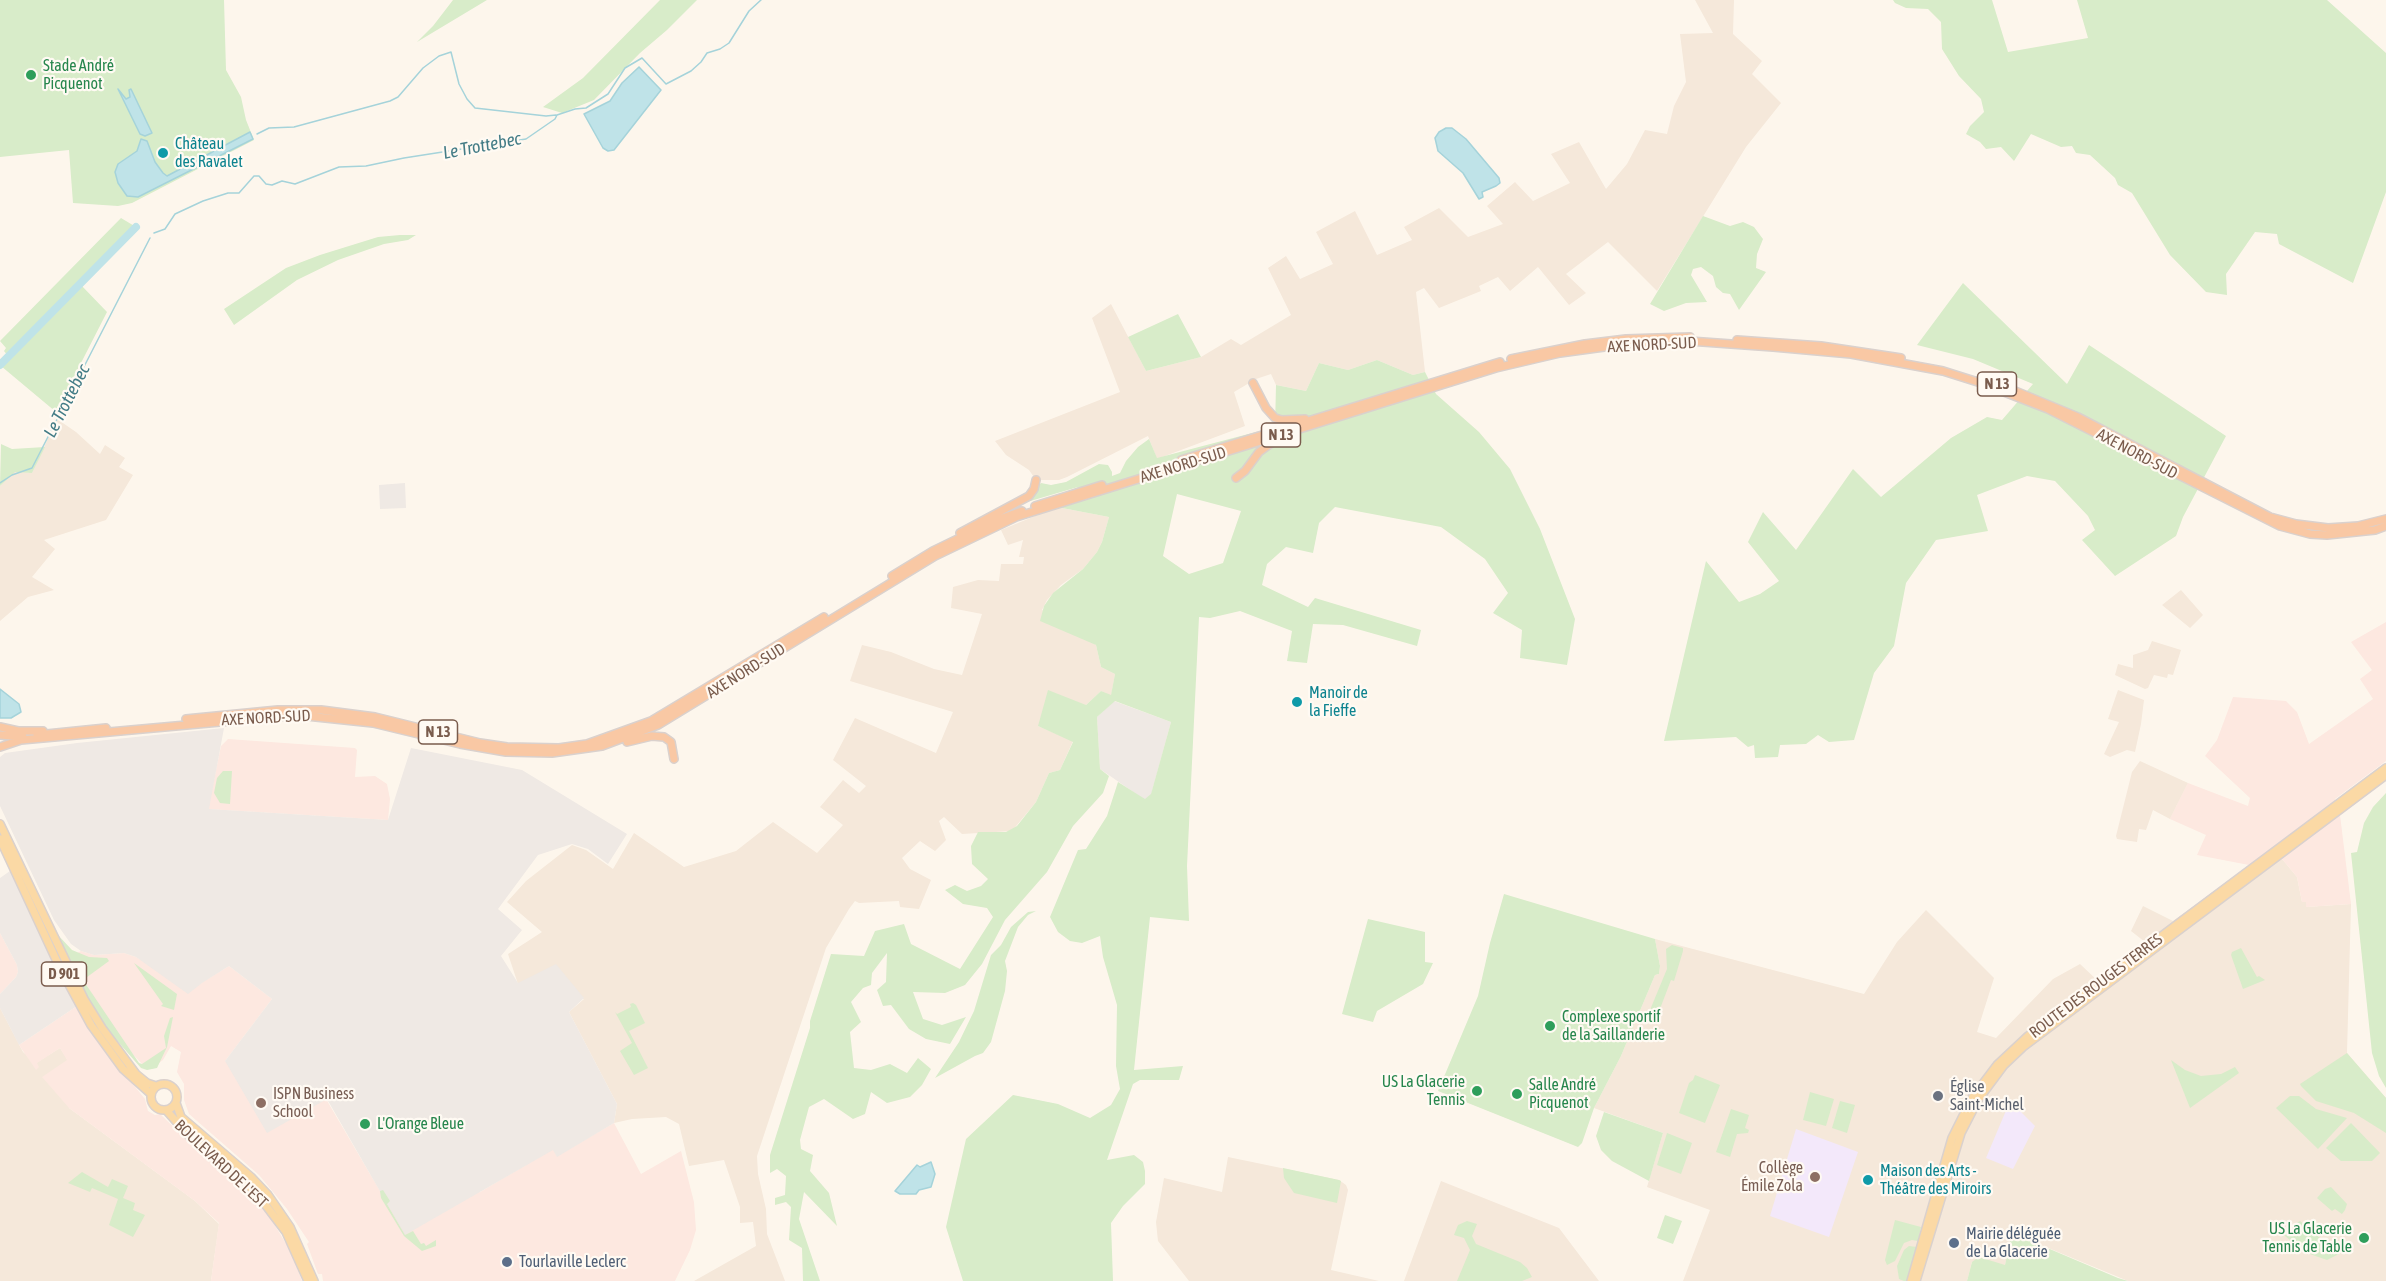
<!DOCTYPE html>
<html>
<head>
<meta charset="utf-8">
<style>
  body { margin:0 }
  canvas { display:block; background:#fdf6ec }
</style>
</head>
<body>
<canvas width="2386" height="1281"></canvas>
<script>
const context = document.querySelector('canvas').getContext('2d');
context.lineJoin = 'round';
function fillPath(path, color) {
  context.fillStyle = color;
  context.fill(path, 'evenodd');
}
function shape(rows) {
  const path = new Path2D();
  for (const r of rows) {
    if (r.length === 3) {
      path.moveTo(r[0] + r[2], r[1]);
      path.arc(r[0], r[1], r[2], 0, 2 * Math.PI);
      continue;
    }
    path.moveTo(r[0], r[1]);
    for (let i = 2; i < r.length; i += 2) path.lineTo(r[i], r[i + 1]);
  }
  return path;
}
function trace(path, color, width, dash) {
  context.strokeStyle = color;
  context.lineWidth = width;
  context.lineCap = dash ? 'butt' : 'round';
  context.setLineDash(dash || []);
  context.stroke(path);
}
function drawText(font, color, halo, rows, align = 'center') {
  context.font = font + ' "Asap Condensed",sans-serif';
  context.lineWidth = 4.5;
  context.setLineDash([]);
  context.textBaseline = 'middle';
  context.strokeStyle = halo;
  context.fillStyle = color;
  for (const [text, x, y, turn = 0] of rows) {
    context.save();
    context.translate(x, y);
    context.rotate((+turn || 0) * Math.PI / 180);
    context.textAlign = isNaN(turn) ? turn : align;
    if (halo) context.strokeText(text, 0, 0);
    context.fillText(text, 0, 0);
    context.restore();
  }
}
fillPath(shape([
  [1695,0,1734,0,1733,34,1762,61,1752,74,1781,103,1746,147,1657,291,1608,242,1566,274,1586,293,1569,305,1538,267,1510,291,1498,277,1479,286,1481,291,1439,308,1424,288,1416,292,1425,372,1413,375,1377,360,1348,370,1319,363,1306,391,1276,385,1271,374,1256,379,1234,392,1245,426,1157,459,1148,436,1067,477,1059,480,1036,480,1029,470,1006,455,995,441,1120,392,1092,318,1111,304,1146,371,1201,357,1231,339,1241,345,1291,315,1268,268,1286,256,1300,279,1333,264,1316,232,1355,211,1377,255,1412,240,1404,227,1439,208,1468,237,1503,224,1487,206,1515,182,1533,201,1570,183,1551,154,1579,142,1606,189,1627,164,1645,130,1667,134,1674,106,1686,82,1680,34,1713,33],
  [57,419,76,432,100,454,105,445,125,458,119,467,133,475,106,520,44,540,55,549,32,577,54,590,28,597,0,621,0,486,15,471,32,473],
  [1057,507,1109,517,1102,542,1097,552,1083,569,1061,585,1047,600,1042,610,1096,645,1101,667,1115,674,1111,696,1101,691,1086,705,1038,726,1073,741,1060,770,1049,773,1036,802,1012,831,962,834,944,817,939,821,946,840,935,851,920,841,902,858,910,869,931,880,919,909,900,907,899,901,859,903,855,901,849,909,826,948,757,1156,758,1174,766,1209,767,1234,785,1281,694,1281,756,1246,753,1222,740,1223,740,1207,724,1160,689,1166,679,1124,666,1117,632,1119,614,1123,617,1104,569,1012,584,999,518,984,508,954,542,932,507,902,526,881,572,845,586,850,613,869,634,833,684,867,736,851,773,822,817,853,843,825,820,807,843,780,859,793,866,786,833,760,855,718,936,753,953,712,850,681,862,645,891,652,934,669,962,675,982,614,951,608,953,587,978,580,999,581,1001,564,1023,564,1024,557,1019,557,1023,540,1008,545,1001,530],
  [2181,590,2203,615,2190,628,2162,605],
  [2152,641,2181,650,2173,675,2168,674,2167,678,2154,675,2148,688,2145,689,2115,675,2118,664,2133,668,2133,655,2148,650],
  [2118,690,2144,700,2141,724,2135,752,2127,750,2110,757,2104,754,2119,722,2108,719],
  [2140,761,2188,783,2170,819,2153,810,2146,830,2139,829,2137,842,2117,839,2116,836,2132,772],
  [2273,848,2297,877,2302,902,2306,902,2306,907,2351,904,2347,1053,2386,1098,2386,1281,2128,1281,2012,1233,2005,1265,1972,1262,1967,1281,1683,1281,1710,1210,1647,1187,1663,1133,1594,1108,1621,1056,1655,975,1659,974,1660,966,1655,939,1864,994,1897,942,1926,910,1994,978,1977,1032,1996,1038,2053,979,2080,964,2097,980,2145,942,2131,931,2143,906,2173,921],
  [0,1008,23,1052,36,1063,60,1048,67,1059,69,1108,195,1201,219,1224,211,1281,0,1281],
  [1228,1157,1339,1180,1346,1185,1348,1190,1331,1270,1379,1281,1189,1281,1158,1241,1156,1222,1164,1178,1222,1192],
  [1441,1181,1559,1228,1599,1281,1404,1281]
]), '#f5e8da');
fillPath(shape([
  [2386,622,2386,761,2335,799,2340,815,2351,904,2306,907,2306,902,2302,902,2297,877,2273,848,2249,865,2197,855,2206,835,2170,819,2188,783,2248,806,2250,798,2205,756,2217,740,2233,697,2286,701,2297,712,2309,744,2373,699,2360,679,2372,670,2351,642],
  [228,739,355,748,357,750,355,777,375,776,387,784,390,799,388,820,208,809,221,746],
  [0,933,17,965,18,972,16,977,0,994],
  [81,951,94,955,124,953,136,957,193,988,229,966,272,999,225,1061,326,1099,387,1203,480,1192,553,1149,557,1156,614,1123,641,1174,681,1151,694,1202,696,1230,690,1250,675,1281,323,1281,322,1274,318,1274,307,1244,309,1242,287,1209,259,1175,189,1114,184,1100,184,1084,177,1072,181,1052,171,1046,163,1060,156,1065,143,1065,126,1047,93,997,71,956],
  [77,1006,105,1050,145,1099,148,1111,155,1115,160,1114,184,1137,242,1186,271,1219,291,1252,302,1281,211,1281,219,1223,195,1201,69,1108,42,1077,67,1060,60,1048,37,1063,39,1067,36,1070,19,1045]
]), '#fde8e0');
fillPath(shape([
  [405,483,406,508,380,509,379,485],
  [1114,701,1171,722,1151,795,1145,800,1100,769,1097,717],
  [224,728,209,809,388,820,411,748,522,770,627,834,608,864,588,849,572,844,538,855,498,909,522,930,501,956,518,983,556,964,584,998,569,1012,617,1104,614,1123,557,1157,553,1150,405,1235,327,1099,267,1133,225,1061,272,999,229,966,202,983,188,994,136,957,124,953,94,955,81,951,71,944,54,920,0,806,0,757,5,753,77,743],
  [10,871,77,1006,19,1045,0,1008,0,994,16,977,18,972,17,965,0,933,0,878]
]), '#efe9e4');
fillPath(shape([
  [2010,1101,2035,1126,2013,1169,1986,1158],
  [1796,1129,1858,1152,1829,1237,1770,1216]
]), '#f3e8fa');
fillPath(shape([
  [0,0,224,0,226,70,241,97,246,120,254,140,132,203,118,206,73,203,69,150,0,157],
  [453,0,487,0,417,42,433,26],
  [660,0,697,0,667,30,640,53,594,100,562,113,543,107,583,78],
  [1893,0,1992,0,2008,52,2088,38,2077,0,2327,0,2386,53,2386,192,2353,283,2279,244,2277,234,2255,232,2226,274,2227,295,2206,292,2170,255,2132,193,2118,185,2115,178,2090,155,2076,153,2072,146,2061,147,2031,134,2014,161,2001,147,1986,149,1980,142,1966,134,1970,126,1984,112,1981,99,1959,76,1942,49,1941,22,1928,9,1906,8,1895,3],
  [1703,216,1730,226,1743,222,1754,227,1763,239,1757,254,1756,268,1766,272,1739,310,1730,294,1723,293,1716,287,1713,276,1701,267,1693,269,1691,275,1707,302,1686,303,1664,311,1650,304],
  [121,218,136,227,81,285,107,312,56,412,1,366,8,356,4,351,6,348,0,341],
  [400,235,416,235,408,240,384,244,338,260,297,280,234,325,224,309,286,268,320,255,378,237],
  [1963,283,2067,384,2089,345,2226,436,2183,517,2176,536,2115,576,2082,540,2095,530,2088,516,2055,481,2027,476,1977,495,1988,531,1936,540,1906,583,1894,646,1874,673,1854,740,1829,742,1818,735,1806,744,1780,745,1778,757,1755,758,1754,745,1748,747,1736,737,1664,741,1706,561,1739,602,1760,594,1779,581,1748,542,1763,512,1796,550,1853,469,1881,497,1951,438,1987,417,2002,420,2033,384,1973,359,1917,345],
  [1178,314,1201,357,1146,371,1128,337],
  [1377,360,1413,375,1425,372,1436,394,1479,432,1510,469,1540,529,1575,619,1567,665,1520,658,1522,630,1493,613,1508,593,1485,559,1441,527,1335,507,1319,523,1313,553,1286,547,1267,564,1262,585,1308,607,1315,598,1421,630,1417,646,1343,625,1313,624,1307,663,1287,661,1292,631,1240,611,1210,618,1199,617,1187,866,1189,921,1150,917,1134,1070,1183,1066,1179,1080,1140,1080,1133,1084,1107,1160,1134,1155,1143,1162,1145,1171,1145,1184,1123,1206,1111,1223,1113,1281,963,1281,946,1227,966,1139,1013,1095,1058,1104,1090,1118,1111,1105,1120,1089,1116,1066,1117,1005,1103,957,1100,936,1082,943,1070,941,1058,932,1050,917,1078,850,1086,849,1107,816,1118,782,1145,799,1151,794,1171,722,1115,701,1097,717,1100,769,1109,776,1103,793,1073,826,1047,872,1005,920,982,964,965,985,945,993,913,992,923,1019,942,1025,966,1017,950,1044,926,1039,909,1029,891,1005,883,1006,877,990,886,982,887,953,872,973,871,985,863,988,851,1002,861,1022,850,1032,854,1068,871,1070,890,1064,907,1073,918,1058,931,1069,922,1085,910,1097,887,1103,871,1092,865,1114,853,1119,824,1099,809,1107,800,1140,801,1149,813,1155,810,1171,829,1193,837,1226,804,1192,799,1219,820,1281,803,1281,802,1248,789,1240,791,1207,786,1202,775,1205,775,1198,785,1195,786,1176,777,1169,770,1173,770,1155,810,1028,810,1021,831,954,864,956,875,931,904,924,911,944,960,969,993,917,987,908,963,904,945,890,955,885,967,891,981,886,988,879,972,864,971,846,978,832,1006,832,1017,826,1036,802,1049,773,1060,770,1073,742,1038,726,1048,690,1086,705,1101,691,1111,695,1115,674,1101,667,1096,645,1040,621,1044,606,1053,593,1083,569,1097,552,1102,542,1109,517,1057,507,1054,497,1078,487,1027,502,1041,483,1051,485,1066,482,1099,464,1108,465,1112,472,1112,476,1120,473,1126,461,1138,447,1149,439,1157,458,1275,427,1276,385,1306,391,1319,363,1348,370],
  [1177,494,1241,511,1223,563,1189,574,1163,556],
  [1,444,12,449,45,447,32,473,15,472,0,486],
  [223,771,232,771,230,804,220,803,214,793,217,778],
  [2386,793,2386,1088,2379,1076,2372,1053,2351,853,2357,852,2364,823,2373,807],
  [1504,894,1655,939,1660,966,1659,974,1655,975,1621,1056,1594,1108,1582,1143,1578,1147,1438,1091,1478,996,1490,943],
  [1036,911,1028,915,1018,927,1005,961,1007,971,1005,991,991,1042,983,1053,975,1056,935,1078,959,1042,974,1011,991,955,1001,945,1011,927,1028,912],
  [50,919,57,934,72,950,89,957,107,958,109,961,83,980,139,1063,142,1064,166,1048,164,1036,170,1018,173,1017,167,1047,157,1068,147,1070,141,1068,105,1027,84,993],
  [1368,919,1425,932,1425,962,1433,963,1423,984,1377,1011,1373,1022,1342,1014],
  [1672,945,1683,948,1683,951,1674,981,1671,980,1658,1014,1650,1010,1667,969,1666,949],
  [2241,948,2257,977,2259,976,2265,980,2243,989,2231,955,2232,952],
  [134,963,177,994,174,1010,161,1006,163,1004],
  [633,1003,636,1005,645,1023,629,1031,648,1068,634,1075,620,1051,632,1043,615,1012,617,1014,631,1007,630,1004],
  [2347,1053,2386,1098,2386,1133,2354,1113,2316,1101,2301,1086,2300,1084],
  [2171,1060,2185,1070,2201,1076,2221,1074,2235,1067,2239,1073,2190,1108],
  [1695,1075,1720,1085,1705,1123,1679,1113,1689,1083,1693,1080],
  [1810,1092,1834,1099,1826,1126,1803,1120],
  [2290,1096,2299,1096,2316,1109,2347,1118,2318,1149,2276,1108],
  [1840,1101,1855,1105,1847,1133,1832,1128],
  [1731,1109,1749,1115,1745,1128,1749,1130,1748,1133,1737,1134,1730,1157,1716,1152],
  [1604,1112,1663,1133,1649,1181,1612,1161,1601,1150,1596,1136],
  [2351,1123,2380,1153,2372,1161,2341,1161,2326,1148],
  [1667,1133,1692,1143,1681,1174,1657,1165],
  [1283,1168,1339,1180,1341,1181,1337,1203,1294,1193,1284,1178],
  [82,1172,108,1187,112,1179,128,1186,123,1198,135,1203,133,1210,145,1215,133,1237,109,1225,118,1199,92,1188,90,1192,68,1183],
  [2331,1187,2347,1204,2345,1210,2342,1214,2335,1209,2332,1211,2317,1198,2325,1189],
  [383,1190,390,1201,387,1204,405,1235,413,1231,421,1244,424,1243,426,1246,436,1240,436,1246,422,1251,404,1236,381,1198,380,1191],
  [1665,1215,1682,1221,1673,1244,1657,1238],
  [1895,1220,1921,1227,1918,1241,1912,1240,1904,1243,1895,1261,1887,1265,1885,1260],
  [1467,1221,1477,1224,1472,1236,1476,1244,1520,1262,1527,1268,1532,1277,1522,1281,1457,1281,1470,1250,1464,1238,1454,1235,1458,1225],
  [2300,1221,2339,1254,2327,1260,2307,1253,2281,1233],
  [2012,1233,2118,1278,2128,1281,1967,1281,1972,1262,1979,1257,2005,1265],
  [1909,1246,1917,1247,1907,1281,1904,1281,1899,1279,1897,1266,1904,1250]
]), '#d8ecc9');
const water = shape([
  [639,67,661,90,614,150,608,151,603,148,584,114,610,101,622,83,639,67],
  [118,89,126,99,130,97,129,90,131,89,152,133,145,136,140,134,118,89],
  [1446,128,1452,128,1466,139,1499,178,1500,183,1496,186,1482,192,1483,197,1479,199,1463,173,1438,151,1435,138,1439,132,1446,128],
  [250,132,253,139,138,197,127,196,118,183,115,172,118,164,137,151,141,139,147,141,155,162,163,173,167,176,250,132],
  [0,689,19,704,21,712,11,718,0,718,0,689],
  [931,1162,935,1174,931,1187,919,1190,916,1194,900,1194,895,1191,917,1165,920,1167,931,1162]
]);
fillPath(water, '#bfe3e8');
trace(water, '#a5d3da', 1.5);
trace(shape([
  [257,134,269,128,294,127,390,101,398,97,423,68,439,56,451,52,459,84,467,99,475,108,546,116,556,115],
  [154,233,165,229,175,214,203,201,228,193,239,193,254,176,259,176,266,184,272,185,282,181,295,184,339,167,366,166,404,158,526,139,555,119,557,115,575,109,586,108,608,94,625,68,642,58,666,84,691,71,701,62,707,53,720,49,729,43,749,11,761,0],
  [0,483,12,475,32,468,150,238]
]), '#a5d3da', 1.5);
trace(shape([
  [0,365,136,227]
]), '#bfe3e8', 8);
const primary = shape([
  [0,824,84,999,102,1028,136,1074,147,1083,156,1086],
  [0,839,59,966,91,1025,123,1069,151,1094],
  [164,1097,13],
  [176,1103,181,1117,251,1177,268,1195,290,1227,314,1281],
  [166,1110,189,1136,247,1184,261,1199,286,1232,308,1281],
  [1911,1281,1952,1138,1972,1098,1997,1065,2028,1036,2386,768],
  [1916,1281,1961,1133,1978,1100,2004,1065,2023,1047,2386,775]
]);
const trunk = shape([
  [1737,340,1821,346,1901,358],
  [1511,359,1585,344,1626,339,1690,337],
  [1253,383,1266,408,1275,418,1282,420,1305,419],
  [1996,383,2078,417,2270,517,2296,524,2328,528,2358,526,2386,519],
  [1181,460,1500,362],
  [1236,478,1245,471,1259,452,1277,439],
  [1035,506,1102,485],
  [960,533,1029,496,1034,489,1036,480],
  [892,576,933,551,997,520,1022,511],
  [186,719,278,710,321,710,375,717,480,743,507,747,559,748,587,744,651,721,824,617],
  [0,727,18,731,43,731],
  [0,735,23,737],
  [37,735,106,728],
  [627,742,652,736,664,737,671,742,674,759],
  [0,747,21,740,297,715,373,723,460,744,506,752,552,753,602,746,658,725,935,556,1016,517,1496,368,1560,353,1626,344,1689,341,1773,347,1851,354,1943,371,1981,383,2048,409,2280,526,2310,534,2327,535,2375,530,2386,526]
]);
trace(primary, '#dad1cd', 10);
trace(trunk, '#dad1cd', 10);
trace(primary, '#fbd9a5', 7);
trace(trunk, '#f9c8a4', 7);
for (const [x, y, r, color] of [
  [31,75,6,"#2e9e5b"],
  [163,153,6,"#0f9aa8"],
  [1297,702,6,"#0f9aa8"],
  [1550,1026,6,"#2e9e5b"],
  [1477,1091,6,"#2e9e5b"],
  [1517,1094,6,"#2e9e5b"],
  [1938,1096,6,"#6b7280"],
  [261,1103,6,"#8d6e63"],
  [365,1124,6,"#2e9e5b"],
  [1815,1177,6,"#8d6e63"],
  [1868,1180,6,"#0f9aa8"],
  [2364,1238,6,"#2e9e5b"],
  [1954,1243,6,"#5c6f8a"],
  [507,1262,6,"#5c6f8a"]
]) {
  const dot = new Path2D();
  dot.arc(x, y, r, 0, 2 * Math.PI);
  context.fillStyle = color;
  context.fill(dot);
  trace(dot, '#fffaf3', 2);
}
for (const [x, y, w] of [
  [1997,384,39],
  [1281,435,39],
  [438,732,39],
  [64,974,45]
]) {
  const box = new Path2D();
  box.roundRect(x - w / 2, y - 12, w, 24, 4.5);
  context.fillStyle = '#fffaf3';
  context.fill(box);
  trace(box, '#7a5c4d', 1.5);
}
drawText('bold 15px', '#7a5c4d', null, [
  ["N 13",1997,384],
  ["N 13",1281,435],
  ["N 13",438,732],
  ["D 901",64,974]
]);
drawText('16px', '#27864d', '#fffaf3', [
  ["Stade André",43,66],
  ["Picquenot",43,84],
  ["Complexe sportif",1562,1017],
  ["de la Saillanderie",1562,1035],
  ["US La Glacerie",1465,1082,"right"],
  ["Tennis",1465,1100,"right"],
  ["Salle André",1529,1085],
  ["Picquenot",1529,1103],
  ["L'Orange Bleue",377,1124],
  ["US La Glacerie",2352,1229,"right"],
  ["Tennis de Table",2352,1247,"right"]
], 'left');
drawText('16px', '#0d838f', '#fffaf3', [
  ["Château",175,144],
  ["des Ravalet",175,162],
  ["Manoir de",1309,693],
  ["la Fieffe",1309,711],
  ["Maison des Arts -",1880,1171],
  ["Théâtre des Miroirs",1880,1189]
], 'left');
drawText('16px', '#7a5c4d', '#fffaf3', [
  ["AXE NORD-SUD",1652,345,-3],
  ["AXE NORD-SUD",2137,454,28],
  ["AXE NORD-SUD",1183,465,-17],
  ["AXE NORD-SUD",746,671,-32],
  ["AXE NORD-SUD",266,718,-3],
  ["ROUTE DES ROUGES TERRES",2096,986,-37],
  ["BOULEVARD DE L'EST",221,1164,43]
]);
drawText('16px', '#5b616d', '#fffaf3', [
  ["Église",1950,1087],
  ["Saint-Michel",1950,1105]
], 'left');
drawText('16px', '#785e54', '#fffaf3', [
  ["ISPN Business",273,1094],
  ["School",273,1112],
  ["Collège",1803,1168,"right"],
  ["Émile Zola",1803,1186,"right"]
], 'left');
drawText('16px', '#4e5e75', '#fffaf3', [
  ["Mairie déléguée",1966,1234],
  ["de La Glacerie",1966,1252],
  ["Tourlaville Leclerc",519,1262]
], 'left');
drawText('italic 18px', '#437c86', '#fffaf3', [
  ["Le Trottebec",482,146,-11],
  ["Le Trottebec",67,401,-63]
]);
</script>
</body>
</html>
